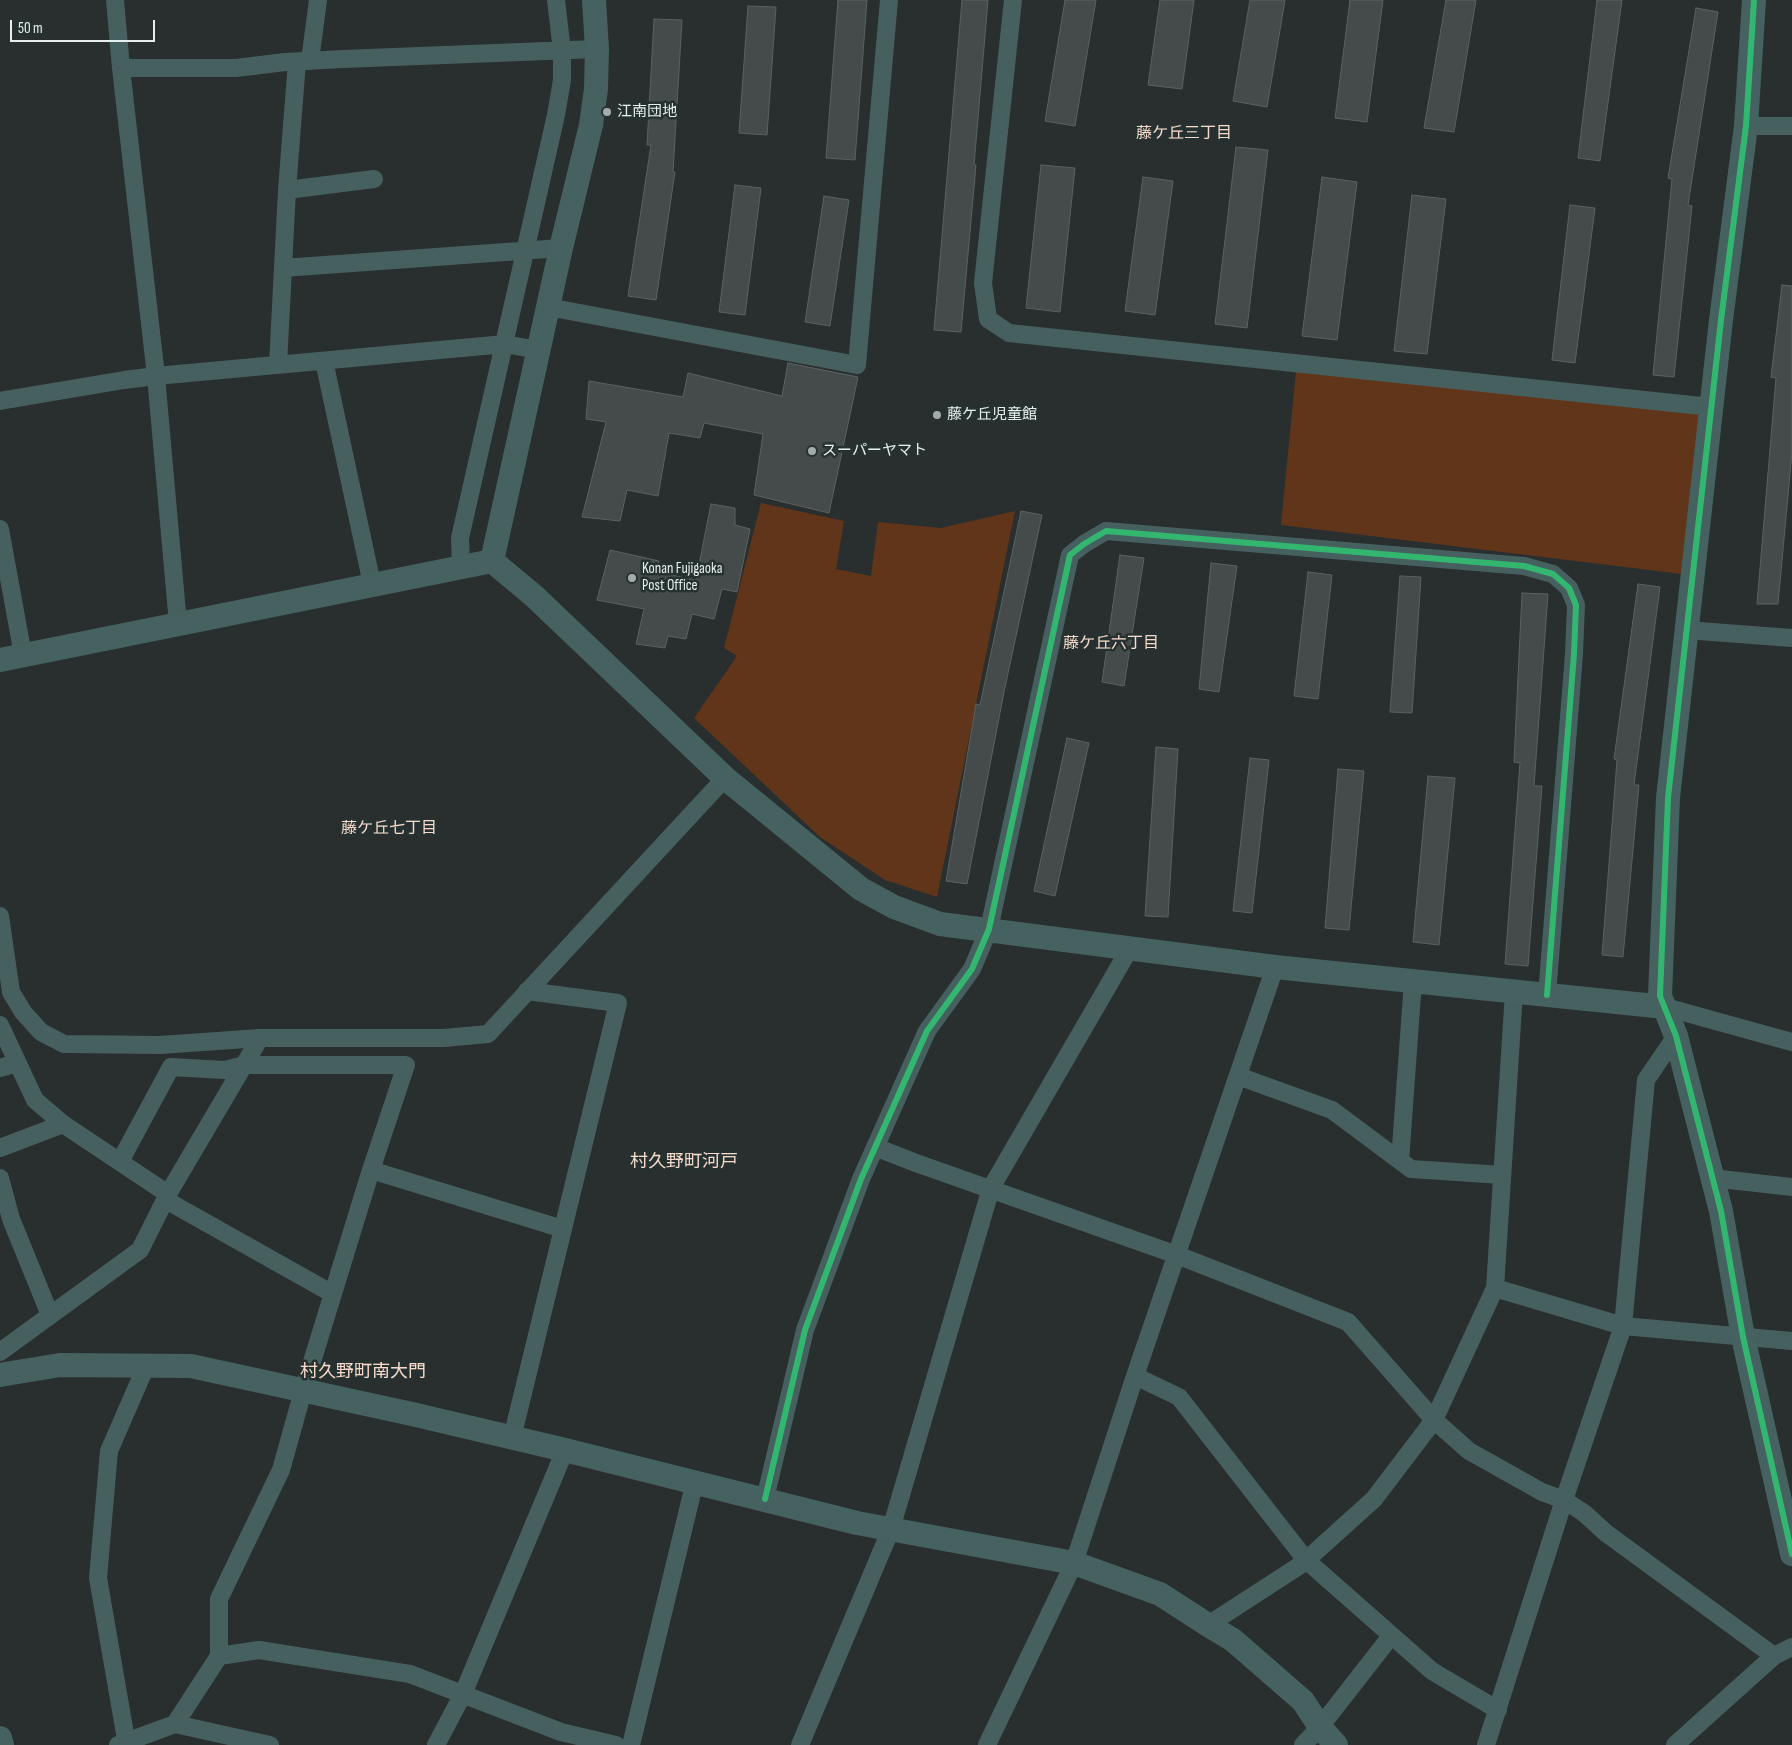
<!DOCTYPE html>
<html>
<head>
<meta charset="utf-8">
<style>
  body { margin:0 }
  #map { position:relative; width:1792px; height:1745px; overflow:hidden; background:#292f2f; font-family:"Sofia Sans Condensed",sans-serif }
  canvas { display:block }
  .scale { position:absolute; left:10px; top:20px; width:145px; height:22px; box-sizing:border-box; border:2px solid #e7efee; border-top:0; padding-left:6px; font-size:15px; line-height:18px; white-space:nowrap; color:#e7efee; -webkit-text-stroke:4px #263231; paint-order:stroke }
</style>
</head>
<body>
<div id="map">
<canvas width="1792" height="1745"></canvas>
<div class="scale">50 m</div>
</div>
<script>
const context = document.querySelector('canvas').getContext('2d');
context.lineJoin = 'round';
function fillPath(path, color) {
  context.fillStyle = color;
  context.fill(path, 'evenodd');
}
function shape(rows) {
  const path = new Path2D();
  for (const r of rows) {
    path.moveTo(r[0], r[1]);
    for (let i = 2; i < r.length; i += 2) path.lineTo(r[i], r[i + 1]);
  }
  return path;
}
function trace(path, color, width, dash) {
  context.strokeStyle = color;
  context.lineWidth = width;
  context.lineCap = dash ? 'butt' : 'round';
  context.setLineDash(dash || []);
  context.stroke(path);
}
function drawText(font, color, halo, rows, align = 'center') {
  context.font = font + ' "Sofia Sans Condensed","Noto Sans JP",sans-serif';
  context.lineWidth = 5;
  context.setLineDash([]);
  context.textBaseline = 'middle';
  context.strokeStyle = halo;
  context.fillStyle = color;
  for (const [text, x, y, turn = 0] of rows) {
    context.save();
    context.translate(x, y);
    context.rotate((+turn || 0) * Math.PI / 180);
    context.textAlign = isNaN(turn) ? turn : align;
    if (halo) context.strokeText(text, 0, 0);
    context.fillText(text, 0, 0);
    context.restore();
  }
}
fillPath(shape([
  [1296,371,1705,413,1682,574,1281,525],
  [761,503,844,521,836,569,871,576,878,522,941,528,1015,511,937,897,885,880,820,837,694,718,737,656,724,648]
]), '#613519');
const building = shape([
  [838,0,867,0,855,160,826,158,838,0],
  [962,0,988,0,974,165,976,165,961,332,934,330,962,0],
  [1065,0,1096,0,1075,126,1045,121,1065,0],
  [1160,0,1194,0,1182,89,1148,85,1160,0],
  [1250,0,1285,0,1267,107,1233,101,1250,0],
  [1350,0,1383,0,1367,122,1335,118,1350,0],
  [1446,0,1476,0,1454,132,1424,128,1446,0],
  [1597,0,1622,0,1600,161,1578,158,1597,0],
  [748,6,776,7,767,135,739,133,748,6],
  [1696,8,1718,12,1688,205,1692,206,1674,377,1653,375,1672,179,1668,178,1696,8],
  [654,19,682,20,673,172,675,172,656,300,628,296,651,145,647,145,654,19],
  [1236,147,1268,150,1247,328,1215,324,1236,147],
  [1041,165,1075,168,1060,312,1026,308,1041,165],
  [1143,177,1173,181,1155,315,1125,311,1143,177],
  [1322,177,1357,182,1337,340,1302,336,1322,177],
  [735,185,761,188,745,315,719,312,735,185],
  [1412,195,1446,199,1427,354,1394,351,1412,195],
  [824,196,849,200,830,326,805,322,824,196],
  [1570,205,1595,208,1575,363,1552,360,1570,205],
  [1782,285,1792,286,1792,452,1778,604,1757,604,1776,378,1771,377,1782,285],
  [788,363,858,377,829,513,754,495,763,434,704,423,700,438,669,433,658,496,627,490,620,521,582,517,606,422,586,419,589,381,683,397,688,373,782,396,788,363],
  [711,504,735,508,735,525,750,529,737,592,722,589,714,619,692,614,686,639,668,636,665,648,636,644,644,609,597,600,610,550,659,561,657,572,696,580,711,504],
  [1021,511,1042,515,1004,692,967,884,946,881,976,704,980,705,1021,511],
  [1120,555,1144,558,1124,686,1102,682,1120,555],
  [1211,563,1237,566,1219,692,1199,689,1211,563],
  [1308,572,1332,575,1318,699,1294,696,1308,572],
  [1400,576,1421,577,1412,713,1390,712,1400,576],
  [1638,584,1660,587,1634,785,1639,785,1623,957,1602,955,1617,760,1614,759,1638,584],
  [1522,593,1548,594,1534,786,1542,786,1528,966,1505,964,1520,763,1514,762,1522,593],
  [1067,738,1089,743,1055,896,1034,891,1067,738],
  [1156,747,1178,749,1168,917,1145,916,1156,747],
  [1250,758,1269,760,1252,913,1233,911,1250,758],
  [1338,769,1364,771,1349,930,1325,928,1338,769],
  [1428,776,1455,778,1439,945,1413,942,1428,776]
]);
fillPath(building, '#454a4a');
trace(building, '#5c6161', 1);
trace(shape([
  [115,0,121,68,156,376,178,624],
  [1013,0,983,283,988,319,1009,333,1711,407],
  [310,61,318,0],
  [121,68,236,68,285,62,343,59,597,49],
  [1746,126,1792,126],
  [287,190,374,179],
  [283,268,561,248],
  [548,307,857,365,889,0],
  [324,361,372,584],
  [278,365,287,190,297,62],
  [0,401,124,380,156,376,505,344,538,350],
  [0,529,23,655],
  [461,567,460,538,556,115,562,80,562,51,556,0],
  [1686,630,1792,638],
  [0,916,11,992,23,1012,41,1032,64,1044,160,1045,260,1038,444,1038,488,1034,725,778],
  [1665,1007,1792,1042],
  [0,1025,35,1100,63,1124],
  [0,1068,17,1063],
  [1238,1076,1332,1110,1411,1169,1502,1175],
  [875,1147,916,1163,1177,1255,1348,1322,1434,1420,1469,1451,1542,1492,1564,1500,1584,1513,1606,1533,1774,1656],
  [0,1148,63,1124,168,1194],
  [123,1156,171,1067,224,1070,245,1065,406,1065,371,1170],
  [1400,1161,1413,981],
  [0,1178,11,1219,50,1315],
  [1712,1178,1792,1187],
  [171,1203,333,1294],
  [1495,1288,1623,1326,1792,1341],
  [0,1352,140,1250,168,1194,260,1038],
  [1135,1376,1179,1397,1306,1560,1432,1671,1498,1710],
  [512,1438,618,1003,527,991],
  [765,1499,805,1330,861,1179,927,1031,972,969,989,929,1070,555,1084,544,1106,531,1524,566,1553,574,1569,588,1576,605,1574,654,1547,995],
  [1208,1625,1302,1564,1374,1499,1434,1420,1495,1288,1514,992],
  [219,1656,219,1599,281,1470,303,1391,371,1170,563,1229],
  [175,1724,270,1745],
  [118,1745,175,1724,219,1656,259,1650,410,1674,561,1732,616,1745],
  [127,1745,98,1578,109,1451,146,1366],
  [436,1745,463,1694,565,1450],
  [631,1745,695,1481],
  [800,1745,891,1529,991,1188,1130,948],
  [987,1745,1074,1563,1135,1376,1275,967],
  [1303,1745,1320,1727,1391,1636],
  [1486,1745,1564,1500,1623,1326,1646,1080,1676,1036],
  [1675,1745,1774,1656,1792,1647]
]), '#46605f', 18);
trace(shape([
  [1754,0,1746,126,1721,320,1668,798,1660,996,1676,1036,1721,1211,1743,1337,1792,1554],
  [492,561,534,596,725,778,861,889,894,907,940,924,1275,967,1665,1007],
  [492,561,561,248,591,125,596,89,597,49,594,0],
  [0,660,492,561],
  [0,1375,60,1365,191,1366,412,1414,565,1450,857,1523,1074,1563,1160,1594,1208,1625,1233,1640,1303,1701,1320,1727,1336,1745],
  [0,1738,2,1745]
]), '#456261', 24);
trace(shape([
  [1754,0,1746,126,1721,320,1668,798,1660,996,1676,1036,1721,1211,1743,1337,1792,1554],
  [765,1499,805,1330,861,1179,927,1031,972,969,989,929,1070,555,1084,544,1106,531,1524,566,1553,574,1569,588,1576,605,1574,654,1547,995]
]), '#33b770', 6);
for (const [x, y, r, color] of [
  [607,112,5,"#a4acab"],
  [937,415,5,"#a4acab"],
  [812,451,5,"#a4acab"],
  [632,578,5,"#a4acab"]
]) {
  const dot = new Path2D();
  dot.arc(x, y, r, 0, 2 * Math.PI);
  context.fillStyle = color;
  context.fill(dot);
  trace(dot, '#263231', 2);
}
drawText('15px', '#e7efee', '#263231', [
  ["江南団地",617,112],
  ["藤ケ丘児童館",947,415],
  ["スーパーヤマト",822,451],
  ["Konan Fujigaoka",642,569],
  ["Post Office",642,586]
], 'left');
drawText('16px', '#f8daca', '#263231', [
  ["藤ケ丘三丁目",1184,134],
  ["藤ケ丘六丁目",1111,644],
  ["藤ケ丘七丁目",389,829]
]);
drawText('18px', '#f8daca', '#263231', [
  ["村久野町河戸",684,1162],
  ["村久野町南大門",363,1372]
]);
</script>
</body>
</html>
